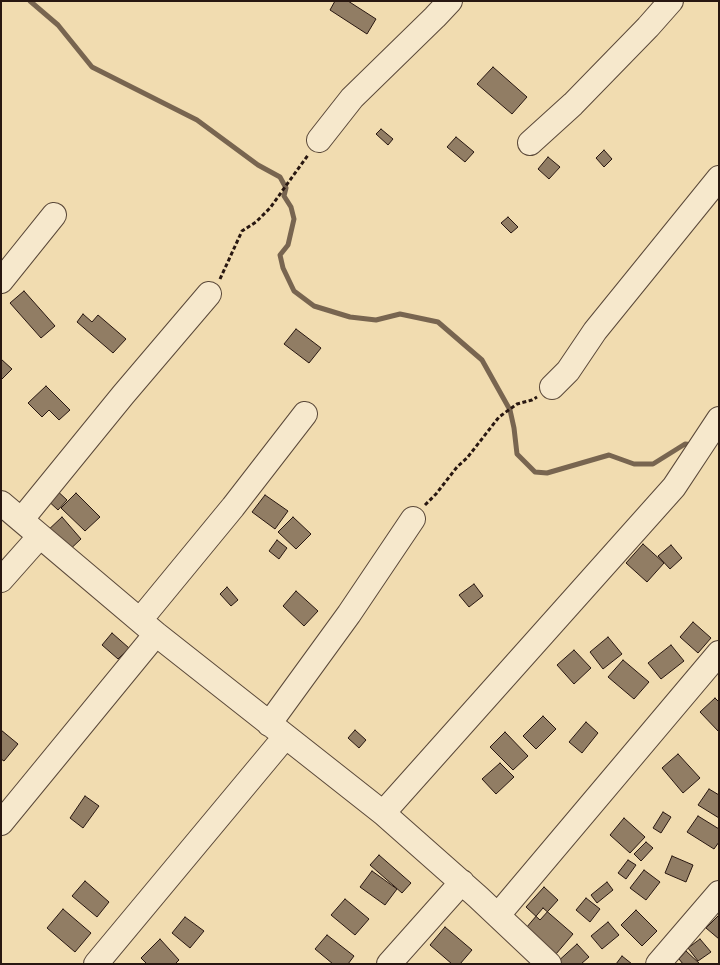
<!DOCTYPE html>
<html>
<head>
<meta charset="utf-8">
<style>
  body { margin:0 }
  #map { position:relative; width:720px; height:965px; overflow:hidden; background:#f1dcb0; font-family:"IM FELL DW Pica",serif }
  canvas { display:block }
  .frame { position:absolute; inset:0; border:2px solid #281711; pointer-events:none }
</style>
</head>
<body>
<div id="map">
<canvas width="720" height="965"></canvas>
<div class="frame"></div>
</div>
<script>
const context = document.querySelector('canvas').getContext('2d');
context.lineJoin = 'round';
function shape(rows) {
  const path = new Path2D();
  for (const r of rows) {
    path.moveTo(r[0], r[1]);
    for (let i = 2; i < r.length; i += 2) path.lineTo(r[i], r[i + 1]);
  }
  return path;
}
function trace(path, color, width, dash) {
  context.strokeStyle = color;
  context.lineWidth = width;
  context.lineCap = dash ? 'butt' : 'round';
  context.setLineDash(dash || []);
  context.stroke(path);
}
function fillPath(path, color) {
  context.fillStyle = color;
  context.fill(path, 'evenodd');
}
trace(shape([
  [30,1,58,25,92,67,197,120,258,165,280,177,286,188,284,196,291,207,294,219,288,245,280,255,283,268,294,291,314,306,350,317,376,320,400,314,438,322,482,360,510,410,514,428,517,454,535,472,547,473,609,455,634,464,653,464,685,444,694,445]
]), '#786550', 5);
const building = shape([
  [335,1,348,1,376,19,367,34,330,10,335,1],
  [493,67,527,97,512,114,477,84,493,67],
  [381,129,393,139,388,145,376,134,381,129],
  [456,137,474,152,465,162,447,147,456,137],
  [604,150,612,159,604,167,596,158,604,150],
  [548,157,560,167,549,179,538,169,548,157],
  [508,217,518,227,511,233,501,223,508,217],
  [24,291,55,326,41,338,10,303,24,291],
  [83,314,92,322,98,315,126,339,113,353,77,322,83,314],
  [296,329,321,348,309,363,284,344,296,329],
  [1,359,12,369,1,380,1,359],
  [46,386,70,410,59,420,49,410,42,417,28,403,46,386],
  [53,487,67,500,58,510,44,497,53,487],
  [76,493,100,517,85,531,61,508,76,493],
  [265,495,288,511,275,529,252,512,265,495],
  [62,517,81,539,64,555,45,533,62,517],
  [293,517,311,534,296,549,278,532,293,517],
  [277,540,287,548,279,559,269,551,277,540],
  [643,544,664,563,647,582,626,563,643,544],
  [671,545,682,558,670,569,658,556,671,545],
  [474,584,483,596,469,607,459,595,474,584],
  [227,587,238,600,231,606,220,594,227,587],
  [296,591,318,611,304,626,283,606,296,591],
  [693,622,711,638,698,653,680,637,693,622],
  [112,633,129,648,118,659,102,645,112,633],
  [608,637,622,654,603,669,590,652,608,637],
  [671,645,684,661,661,679,648,663,671,645],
  [574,650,591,668,574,684,557,665,574,650],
  [623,660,649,682,634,699,608,677,623,660],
  [715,698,719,702,719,732,700,712,715,698],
  [543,716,556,729,536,749,523,736,543,716],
  [586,722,598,733,582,753,569,742,586,722],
  [1,730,18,744,4,761,1,759,1,730],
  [355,730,366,740,359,748,348,738,355,730],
  [505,732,528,756,513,770,490,747,505,732],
  [678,754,700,778,683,793,662,768,678,754],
  [500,763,514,777,496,794,482,779,500,763],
  [709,789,719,795,719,818,698,805,709,789],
  [85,796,99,806,83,828,70,818,85,796],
  [663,812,671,817,661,833,653,828,663,812],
  [698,816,719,829,719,842,714,849,687,832,698,816],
  [624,818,645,837,630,853,610,835,624,818],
  [646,842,653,848,641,861,634,854,646,842],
  [379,855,411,883,402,893,370,865,379,855],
  [672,856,693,865,686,882,665,873,672,856],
  [628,860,636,865,626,879,618,873,628,860],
  [644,870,660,882,646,900,630,888,644,870],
  [372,871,397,889,385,905,360,887,372,871],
  [85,881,109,902,97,917,72,896,85,881],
  [607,882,613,890,597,903,591,895,607,882],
  [544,887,558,900,540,920,526,907,544,887],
  [586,898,600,909,590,922,576,910,586,898],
  [345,899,369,919,355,935,331,915,345,899],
  [543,908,573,934,556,954,526,928,543,908],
  [63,909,91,933,75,952,47,928,63,909],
  [636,910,657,931,642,946,621,925,636,910],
  [719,915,719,939,706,928,719,915],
  [185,917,204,931,190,948,172,933,185,917],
  [608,922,619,935,602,949,591,936,608,922],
  [445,927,472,950,460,964,452,964,430,945,445,927],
  [327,935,354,956,348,964,333,964,315,949,327,935],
  [160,939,179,960,175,964,147,964,141,958,160,939],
  [700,939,711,952,698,961,688,948,700,939],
  [577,944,589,957,581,964,555,964,577,944],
  [686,951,700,964,683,964,679,959,686,951],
  [622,956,632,964,616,964,622,956]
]);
fillPath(building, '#917d64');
trace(building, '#281711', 1);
const minor = shape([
  [319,140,352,98,435,17,450,1],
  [530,143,573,104,648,27,671,1],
  [1,281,54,215],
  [552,387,568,371,595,331,719,178],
  [1,503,156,634,383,813,478,897,549,964],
  [22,519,123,395,209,294],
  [1,580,40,536],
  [140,620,233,507,305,414],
  [269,724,349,614,413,519],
  [383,813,674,487,719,419],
  [1,823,156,634],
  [498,915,719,653],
  [96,964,285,737],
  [389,964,462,882],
  [658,964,719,893]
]);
trace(minor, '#5a4839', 26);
trace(shape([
  [220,279,242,231,256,222,270,208,308,155],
  [425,505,436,494,457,467,467,458,499,417,517,404,532,400,537,397]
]), '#281711', 3, [4, 2.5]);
trace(minor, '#f6e8cc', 24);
</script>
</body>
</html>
